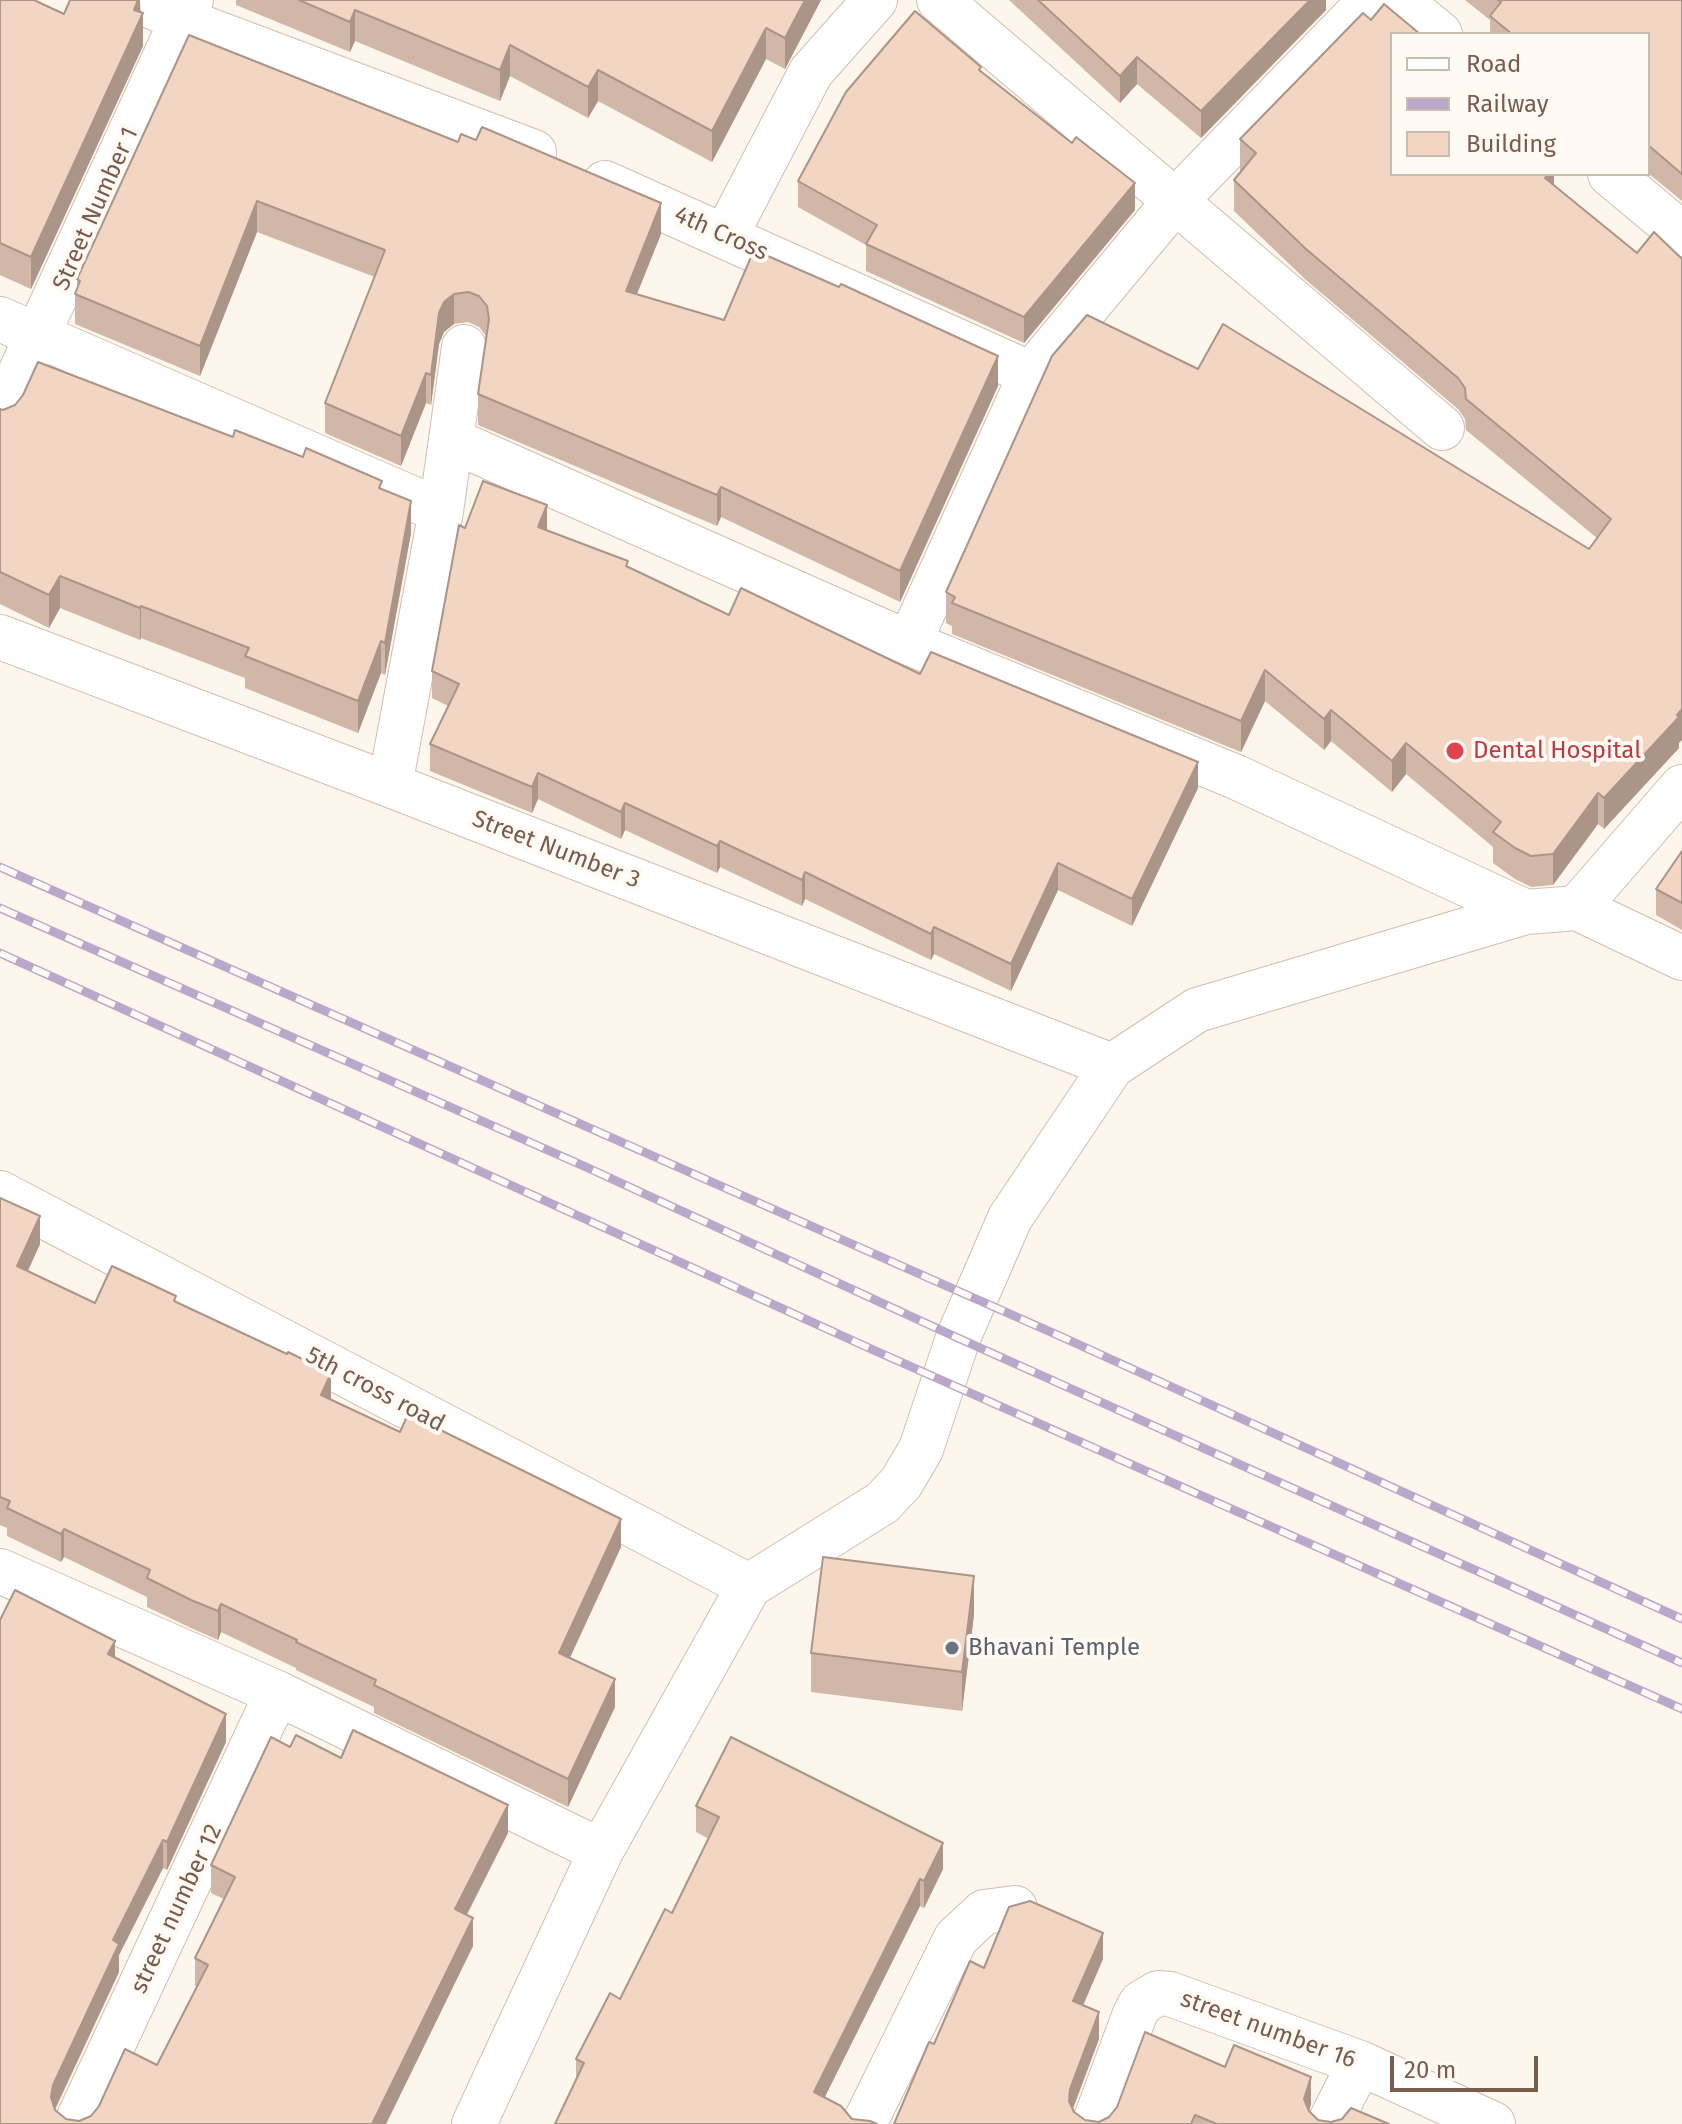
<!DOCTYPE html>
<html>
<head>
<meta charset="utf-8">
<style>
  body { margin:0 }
  #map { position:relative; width:1682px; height:2124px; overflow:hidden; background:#fdf6ec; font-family:"Fira Sans",sans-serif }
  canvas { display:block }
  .legend { position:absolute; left:1390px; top:32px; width:260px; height:144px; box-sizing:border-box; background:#fffaf3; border:2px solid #cabbb1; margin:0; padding:10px 14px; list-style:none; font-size:24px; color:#7a5c4d }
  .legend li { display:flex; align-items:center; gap:16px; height:40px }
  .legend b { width:40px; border:2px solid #cabbb1 }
  .scale { position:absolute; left:1390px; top:2056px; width:148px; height:36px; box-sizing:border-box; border:4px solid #7a5c4d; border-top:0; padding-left:10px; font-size:24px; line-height:28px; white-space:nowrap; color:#7a5c4d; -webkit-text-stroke:6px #fffaf3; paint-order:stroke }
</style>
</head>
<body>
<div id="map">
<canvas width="1682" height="2124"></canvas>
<ul class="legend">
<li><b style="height:10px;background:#fff"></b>Road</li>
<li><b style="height:10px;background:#b9a8c9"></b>Railway</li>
<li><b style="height:22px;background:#f3d5c3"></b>Building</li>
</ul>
<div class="scale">20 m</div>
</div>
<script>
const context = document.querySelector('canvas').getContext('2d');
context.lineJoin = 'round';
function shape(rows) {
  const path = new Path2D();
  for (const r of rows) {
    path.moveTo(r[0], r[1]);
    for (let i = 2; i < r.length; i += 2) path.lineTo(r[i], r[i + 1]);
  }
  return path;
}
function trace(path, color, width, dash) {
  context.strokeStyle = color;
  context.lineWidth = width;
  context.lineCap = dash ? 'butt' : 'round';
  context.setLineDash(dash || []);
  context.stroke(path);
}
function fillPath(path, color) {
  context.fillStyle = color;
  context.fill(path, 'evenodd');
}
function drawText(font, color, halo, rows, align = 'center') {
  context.font = font + ' "Fira Sans",sans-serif';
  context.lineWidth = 8;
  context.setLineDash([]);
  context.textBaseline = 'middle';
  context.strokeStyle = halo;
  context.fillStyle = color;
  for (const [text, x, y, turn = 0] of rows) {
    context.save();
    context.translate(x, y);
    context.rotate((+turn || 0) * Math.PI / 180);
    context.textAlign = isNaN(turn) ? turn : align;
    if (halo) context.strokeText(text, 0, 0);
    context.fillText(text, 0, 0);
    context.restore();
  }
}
const minor = shape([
  [137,0,182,20,534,152],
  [939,0,1442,428],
  [1399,0,1440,34],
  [1610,174,1682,234],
  [605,183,1031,374],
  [726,235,811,72,875,0],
  [0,319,441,511],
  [0,417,191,0],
  [451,440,909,643,1236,777,1526,912],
  [0,637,390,785,1112,1066],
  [909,643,1031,374,1175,201,1371,0],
  [390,785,441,511,464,347],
  [1577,908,1682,958],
  [0,1193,749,1586],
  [0,1571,277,1693,601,1851],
  [76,2124,277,1693],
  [474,2124,601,1851,749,1586,882,1503,901,1483,921,1449,958,1338,1010,1218,1112,1066,1197,1010,1526,912,1577,908,1682,787],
  [864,2124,956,1938,984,1912,1015,1908],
  [1094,2124,1135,2014,1141,2003,1158,1993,1170,1994,1360,2063,1493,2124],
  [1329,2124,1360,2063]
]);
trace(minor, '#d1beb0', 46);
trace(minor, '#fff', 44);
const rail = shape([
  [0,867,1062,1337,1682,1619],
  [0,908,586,1167,958,1338,1682,1663],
  [0,953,869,1348,1682,1709]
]);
trace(rail, '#b9a8c9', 9);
trace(rail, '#fffaf3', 6, [18]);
fillPath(shape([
  [0,0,64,14,140,0,143,46,31,289,0,275],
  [236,0,821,0,785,69,766,59,712,162,598,101,588,118,510,76,500,101,355,41,350,52,236,5],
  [1009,0,1326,0,1326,10,1201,138,1137,84,1120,103],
  [1465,0,1682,0,1682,201,1648,173,1648,34,1490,34,1490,20],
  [189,35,661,234,637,294,724,320,998,386,900,602,721,517,717,526,478,425,478,394,486,336,479,327,468,322,454,324,444,332,439,344,431,405,426,403,401,466,325,433,325,403,375,277,257,232,200,376,75,324,75,294,77,290,77,279],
  [981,71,1135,210,1024,343,866,271,866,245,798,207,798,181],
  [1240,139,1392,174,1554,174,1554,185,1679,743,1679,748,1604,829,1598,824,1553,885,1531,887,1515,879,1493,863,1493,847,1406,774,1392,792,1331,741,1324,750,1265,701,1241,752,952,634,952,626,946,623,946,592,1198,369,1589,549,1597,538,1466,430,1465,419,1458,409,1306,280,1234,211,1234,180,1241,172,1240,171],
  [0,409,233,437,382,489,411,533,385,675,381,673,358,733,245,688,245,678,141,638,140,640,60,608,49,628,0,604],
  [465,528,547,531,628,567,729,615,920,674,1198,788,1132,926,1058,890,1011,991,934,954,931,960,805,899,802,906,720,867,717,873,625,830,621,839,538,799,532,813,430,771,430,744,448,706,432,698,432,671],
  [1682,851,1682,930,1656,915,1656,889],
  [0,1198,40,1244,28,1271,95,1303,176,1302,331,1400,621,1547,570,1658,615,1707,568,1807,374,1713,374,1707,296,1670,296,1668,221,1632,218,1640,191,1628,147,1607,147,1597,64,1557,61,1562,7,1536,7,1528,0,1525],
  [974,1615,962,1711,811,1692,811,1653],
  [115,1657,226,1742,167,1870,163,1868,119,1955,119,1972,55,2110,66,2119,79,2121,91,2116,157,2065,197,1987,195,1986,195,1958,224,1899,211,1893,211,1865,290,1747,341,1758,508,1833,467,1915,473,1946,386,2124,0,2124],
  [696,1806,943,1869,924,1908,920,1906,824,2098,852,2119,877,2124,576,2079,576,2059,620,1999,672,1913,709,1839,696,1832],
  [1103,1959,1083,2006,1099,2039,1073,2109,1074,2112,1085,2120,1099,2122,1311,2104,1309,2112,1318,2120,1331,2122,1389,2124,894,2124,934,2044,984,1968]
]), '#d1b7a8');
fillPath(shape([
  [138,0,140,0,140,19,143,13,143,46,31,289,31,257],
  [805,0,821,0,785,69,785,38],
  [1310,0,1326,0,1326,10,1201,138,1201,111],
  [355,10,355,41,350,52,350,22],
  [766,28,766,59,712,162,712,131],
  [510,45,510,76,500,101,500,70],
  [1137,57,1137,84,1120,103,1120,76],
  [598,70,598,101,588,118,588,87],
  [1548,174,1554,174,1554,198,1545,178],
  [1135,183,1135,210,1024,343,1024,317],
  [257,201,257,232,200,376,200,346],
  [661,203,661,234,626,321,626,291],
  [454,294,454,324,444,332,439,344,431,405,431,375,439,313,444,302],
  [998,356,998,386,900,602,900,571],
  [426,373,426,403,401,466,401,436],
  [721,487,721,517,717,526,717,495],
  [411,501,411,533,385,675,385,643],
  [547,505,547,532,538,527],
  [60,576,60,608,49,628,49,595],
  [141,606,141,638,140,640,140,608],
  [381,641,381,673,358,733,358,701],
  [1265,670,1265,701,1241,752,1241,721],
  [1682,709,1682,740,1679,743,1679,748,1604,829,1604,798],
  [1331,710,1331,741,1324,750,1324,719],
  [1406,743,1406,774,1392,792,1392,761],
  [1198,762,1198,788,1132,926,1132,899],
  [538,773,538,799,532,813,532,787],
  [1598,793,1598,824,1553,885,1553,854],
  [625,803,625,830,621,839,621,812],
  [720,841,720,867,717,873,717,846],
  [1058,863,1058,890,1011,991,1011,964],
  [805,872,805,899,802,906,802,880],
  [934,927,934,954,931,960,931,934],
  [40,1216,40,1244,17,1294,17,1266],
  [331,1373,331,1401,321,1395],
  [621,1519,621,1547,559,1681,559,1653],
  [64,1529,64,1557,61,1562,61,1534],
  [974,1576,974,1615,962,1711,962,1672],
  [221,1604,221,1632,218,1640,218,1611],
  [115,1641,115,1669,108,1654],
  [615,1679,615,1707,568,1807,568,1779],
  [226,1714,226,1742,167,1870,167,1842],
  [508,1805,508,1833,455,1937,455,1909],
  [163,1840,163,1868,119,1955,119,1972,53,2113,51,2097,53,2085,113,1940],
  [943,1843,943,1869,924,1908,924,1881],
  [920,1879,920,1906,814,2119,814,2092],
  [473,1918,473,1946,386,2124,372,2124],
  [1103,1933,1103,1959,1073,2028,1073,2001],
  [1099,2012,1099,2039,1070,2116,1069,2101,1070,2089],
  [1311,2077,1311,2104,1305,2124,1304,2099]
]), '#aa9588');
const building = shape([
  [0,0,34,0,64,14,70,0,138,0,134,10,143,13,31,257,0,243,0,0],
  [299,0,805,0,785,38,766,28,712,131,598,70,588,87,510,45,500,70,355,10,350,22,299,0],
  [1038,0,1310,0,1201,111,1137,57,1120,76,1038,0],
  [1498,0,1682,0,1682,174,1648,145,1648,34,1512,34,1490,16,1501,2,1498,0],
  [1384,4,1420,34,1392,34,1392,174,1548,174,1545,178,1637,253,1654,232,1682,259,1682,709,1677,715,1679,717,1604,798,1598,793,1553,854,1531,856,1515,848,1493,832,1501,822,1406,743,1392,761,1331,710,1324,719,1265,670,1241,721,952,603,955,597,946,592,1052,356,1087,315,1198,369,1223,324,1589,549,1611,519,1466,399,1465,388,1458,378,1306,249,1234,180,1256,153,1240,139,1363,13,1371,20,1384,4],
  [915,11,981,67,979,70,1072,143,1076,137,1135,183,1024,317,866,244,877,225,798,181,846,92,915,11],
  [189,35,458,142,461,134,476,140,482,127,661,203,626,291,724,320,754,250,839,287,841,284,998,356,900,571,721,487,717,495,478,394,489,319,487,306,479,296,468,292,454,294,444,302,439,313,431,375,426,373,401,436,325,403,385,250,257,201,200,346,75,294,80,281,77,279,189,35],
  [38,362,233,437,235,430,303,457,306,448,382,481,379,488,411,501,385,643,381,641,358,701,245,656,249,648,141,606,140,608,60,576,49,595,0,572,0,409,3,410,15,405,23,395,38,362],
  [483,481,547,505,538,527,628,561,626,566,729,615,741,588,920,674,931,652,1198,762,1132,899,1058,863,1011,964,934,927,931,934,805,872,802,880,720,841,717,846,625,803,621,812,538,773,532,787,430,744,459,684,432,671,459,525,465,528,483,481],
  [1682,851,1682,903,1656,889,1682,851],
  [0,1198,40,1216,17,1266,95,1303,112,1266,176,1296,174,1301,287,1354,288,1352,331,1373,321,1395,400,1432,408,1414,621,1519,559,1653,615,1679,568,1779,374,1685,376,1680,296,1642,297,1640,221,1604,218,1611,191,1600,147,1578,150,1570,64,1529,61,1534,7,1508,10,1501,0,1497,0,1198],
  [823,1557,974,1576,962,1672,811,1653,823,1557],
  [15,1590,115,1641,108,1654,226,1714,167,1842,163,1840,113,1940,119,1944,53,2085,51,2097,55,2110,66,2119,79,2121,91,2116,99,2106,125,2049,157,2065,208,1965,195,1958,235,1877,211,1865,271,1737,290,1747,296,1735,341,1758,353,1730,508,1805,455,1909,473,1918,372,2124,0,2124,0,1620,15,1590],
  [731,1737,943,1843,924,1881,920,1879,814,2092,841,2106,852,2119,870,2121,877,2124,555,2124,584,2063,576,2059,610,1993,620,1999,665,1909,672,1913,719,1817,696,1806,731,1737],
  [1030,1901,1103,1933,1073,2001,1099,2012,1070,2089,1069,2101,1074,2112,1085,2120,1099,2122,1109,2117,1117,2107,1145,2032,1225,2067,1234,2045,1311,2077,1304,2099,1309,2111,1318,2120,1331,2122,1342,2119,1351,2108,1389,2124,1217,2124,1195,2115,1191,2124,894,2124,929,2042,934,2044,970,1961,984,1968,1009,1907,1030,1901]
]);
fillPath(building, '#f3d5c3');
trace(building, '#aa9588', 2);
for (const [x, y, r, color] of [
  [1455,751,10,"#e0444e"],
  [952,1648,8,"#6b7280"]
]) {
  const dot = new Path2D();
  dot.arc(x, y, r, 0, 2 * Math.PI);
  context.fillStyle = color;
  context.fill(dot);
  trace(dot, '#fffaf3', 3);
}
drawText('24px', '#7a5c4d', '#fffaf3', [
  ["Street Number 1",96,209,-66],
  ["4th Cross",721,234,24],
  ["Street Number 3",556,850,21],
  ["5th cross road",375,1390,28],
  ["street number 12",177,1909,-65],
  ["street number 16",1268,2030,20]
]);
drawText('24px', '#be3a42', '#fffaf3', [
  ["Dental Hospital",1473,751]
], 'left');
drawText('24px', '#5b616d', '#fffaf3', [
  ["Bhavani Temple",968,1648]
], 'left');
</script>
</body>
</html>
